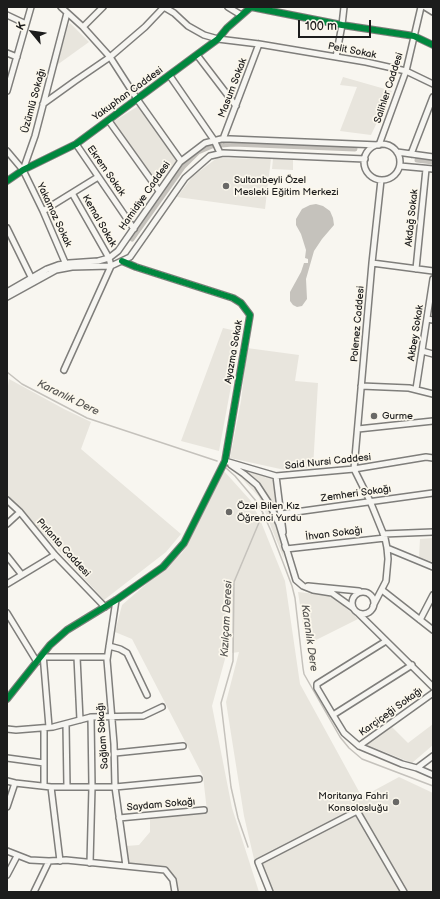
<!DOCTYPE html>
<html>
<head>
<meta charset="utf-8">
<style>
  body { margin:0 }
  #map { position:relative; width:440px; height:899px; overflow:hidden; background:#f8f6f0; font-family:"Balsamiq Sans",sans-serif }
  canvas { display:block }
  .frame { position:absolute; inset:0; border:8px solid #1c1c1c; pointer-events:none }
  .north { position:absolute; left:12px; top:12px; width:40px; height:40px; -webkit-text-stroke:3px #fbf7ec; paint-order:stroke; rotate:299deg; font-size:11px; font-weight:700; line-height:16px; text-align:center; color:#1c1c1c }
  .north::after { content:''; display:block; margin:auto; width:14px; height:18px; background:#1c1c1c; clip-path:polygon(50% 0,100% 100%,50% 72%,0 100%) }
  .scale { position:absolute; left:298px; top:20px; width:73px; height:18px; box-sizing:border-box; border:2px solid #1c1c1c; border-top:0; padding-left:5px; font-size:12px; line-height:14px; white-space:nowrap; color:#1c1c1c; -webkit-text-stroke:3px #fbf7ec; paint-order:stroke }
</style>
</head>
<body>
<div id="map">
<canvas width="440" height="899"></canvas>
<div class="frame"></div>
<div class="north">K</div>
<div class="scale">100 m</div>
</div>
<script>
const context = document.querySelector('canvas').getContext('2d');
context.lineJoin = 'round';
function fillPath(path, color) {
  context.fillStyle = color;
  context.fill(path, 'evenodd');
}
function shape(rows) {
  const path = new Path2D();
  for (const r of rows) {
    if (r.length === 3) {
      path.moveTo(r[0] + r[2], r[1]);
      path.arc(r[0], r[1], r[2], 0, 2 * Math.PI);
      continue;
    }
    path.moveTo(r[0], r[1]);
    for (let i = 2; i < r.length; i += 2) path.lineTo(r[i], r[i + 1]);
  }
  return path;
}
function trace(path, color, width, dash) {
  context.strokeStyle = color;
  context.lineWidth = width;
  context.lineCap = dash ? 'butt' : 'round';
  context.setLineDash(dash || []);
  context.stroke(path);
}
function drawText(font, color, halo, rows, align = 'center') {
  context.font = font + ' "Balsamiq Sans",sans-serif';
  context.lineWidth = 3.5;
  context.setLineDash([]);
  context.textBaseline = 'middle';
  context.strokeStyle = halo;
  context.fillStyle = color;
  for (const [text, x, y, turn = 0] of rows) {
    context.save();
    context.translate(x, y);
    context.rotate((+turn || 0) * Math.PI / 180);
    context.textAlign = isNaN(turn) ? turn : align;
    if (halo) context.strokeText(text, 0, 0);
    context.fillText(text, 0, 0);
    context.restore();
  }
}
fillPath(shape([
  [70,23,89,42,57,65,68,26],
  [343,77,392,91,371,135,340,131,357,87,340,85],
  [140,105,178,159,156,185,111,123],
  [217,158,271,159,265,209,177,197,193,176],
  [273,159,293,160,293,170,272,169],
  [223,328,241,332,219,451,181,441],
  [247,348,299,355,295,381,318,383,313,468,285,470,230,458,241,401],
  [9,379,64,409,91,422,81,449,181,534,166,552,104,600,19,507,7,496,7,393],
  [233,466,273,478,284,559,259,497,232,468],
  [224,471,251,501,261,522,285,581,300,684,362,797,399,777,433,793,433,892,266,892,254,859,244,816,226,702,239,652,232,653,232,594,226,594,225,659,212,706,232,808,259,892,178,892,176,880,166,866,129,864,126,846,139,845,150,832,150,819,207,811,203,776,132,639,115,632,122,605,182,553],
  [433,538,433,562,419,557,420,539],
  [298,592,333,596,358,619,306,645],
  [433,724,433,745,412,763,365,744,392,727,408,743]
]), '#e8e5dd');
fillPath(shape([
  [316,204,323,206,330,211,333,218,334,225,322,239,314,251,306,279,307,299,302,306,297,307,293,305,290,301,290,292,301,272,304,263,308,263,308,259,305,258,306,250,301,234,296,225,296,219,302,209,310,205]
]), '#c5c2bc');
trace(shape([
  [7,372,22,384,87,418,217,461],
  [226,468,235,476,256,501,263,513,271,531,292,586,295,598,303,668,304,674,340,737,349,748,362,759,433,786],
  [248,847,238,818,231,787,221,703,233,661,234,582,263,513]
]), '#c5c2bc', 1.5);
trace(shape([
  [221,145,233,144,355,149],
  [417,160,433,162],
  [132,239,183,167,198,152,212,146]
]), '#c5c2bc', 5);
const minor = shape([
  [61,7,83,27,110,57,137,99,181,161],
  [164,7,174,13,188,26,204,35,218,39,259,44,366,62,406,71,433,84],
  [228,7,241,15],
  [425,7,433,12],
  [7,15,26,24],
  [83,27,103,7],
  [7,53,17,57],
  [197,55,236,106],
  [336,57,342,25,344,7],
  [170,76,214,140,220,153],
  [7,91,31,7],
  [43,104,75,81,110,57,145,27,164,7],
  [109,121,159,191],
  [223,139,259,44],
  [76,144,134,229],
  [382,162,18],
  [379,145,406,71,421,7],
  [7,151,23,170,43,211,67,267],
  [397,152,433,157],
  [411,154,433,97],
  [400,166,433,169],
  [23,170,35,136,67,13],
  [7,181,23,170,76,144,218,39,227,28,251,7,342,25,414,36,433,45],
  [43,211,98,177],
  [7,228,33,281],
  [372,263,433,271],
  [416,269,426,169],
  [7,292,47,269,58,265,69,263,98,261,109,258,118,251,180,162,205,143,221,139,230,139,379,145],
  [7,297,56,270,72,267,111,266,130,257,185,178,210,156,223,153,365,159],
  [427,319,433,320],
  [422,351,433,354],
  [64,370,111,266,109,258,72,193],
  [361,386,409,388,433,394],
  [416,389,433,279],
  [358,429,433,421],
  [225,461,276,476,354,469,426,457,433,458],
  [231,465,244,474,257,485,270,505,279,524,296,580,303,586,313,590,332,593,353,608],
  [354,469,372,263,381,180],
  [354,469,370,501,385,538,387,548,388,559,386,581,373,606],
  [276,476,283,532],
  [7,500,20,512,55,555,105,607],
  [281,514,433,493],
  [7,524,20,512],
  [383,534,433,532],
  [285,546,286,549,385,538],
  [387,548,433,567],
  [7,556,22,575],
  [7,584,55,555],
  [308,586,359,591],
  [382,590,433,630],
  [363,603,11],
  [116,600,107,660,114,744,115,787,199,779],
  [7,613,37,662],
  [358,613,433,687],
  [420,620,433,595],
  [109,646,120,649,127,653,147,695],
  [43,654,49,727],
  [43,657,107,657],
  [77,657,80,720],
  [412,665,333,715,344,733,359,746,402,764,417,768,433,756],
  [7,699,50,645,67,630,116,600,163,567,184,543,225,461,250,315,241,303,233,298,136,267,122,261],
  [333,715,317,688,317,684,386,641],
  [66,724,67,787],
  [44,728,44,786],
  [7,729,16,730,53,727,91,717],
  [359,746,433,693],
  [115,753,183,746],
  [7,758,44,763],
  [417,768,433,775],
  [7,781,15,783,7,807],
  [15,783,51,787,60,861],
  [51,787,115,787,126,866],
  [119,818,204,810],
  [7,851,30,860,49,861],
  [90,863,92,787,91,717,143,716,162,707],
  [7,875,17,856],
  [34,892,49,861,66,860,165,870,173,880,175,892],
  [270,892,258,862,357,811,404,892]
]);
trace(minor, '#7f7e7b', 8);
trace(minor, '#f6f5f1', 5);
trace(shape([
  [7,181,23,170,76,144,218,39,227,28,251,7,342,25,414,36,433,45],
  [7,699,50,645,67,630,116,600,163,567,184,543,225,461,250,315,241,303,233,298,136,267,122,261]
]), '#00873e', 6);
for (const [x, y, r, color] of [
  [226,186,4,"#696866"],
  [374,416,4,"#696866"],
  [229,512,4,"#696866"],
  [396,802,4,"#696866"]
]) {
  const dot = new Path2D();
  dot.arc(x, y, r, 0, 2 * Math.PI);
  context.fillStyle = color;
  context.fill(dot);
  trace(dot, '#fbf7ec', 1.5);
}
drawText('10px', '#1c1c1c', '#fbf7ec', [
  ["Pelit Sokak",352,51,11],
  ["Masum Sokak",233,88,-69],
  ["Salihler Caddesi",389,88,-72],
  ["Yakuphan Caddesi",128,94,-36],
  ["Üzümlü Sokağı",34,101,-75],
  ["Ekrem Sokak",106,171,55],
  ["Hamidiye Caddesi",145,196,-55],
  ["Yakamoz Sokak",54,215,65],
  ["Akdağ Sokak",412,218,-84],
  ["Kemal Sokak",99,221,60],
  ["Polenez Caddesi",358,324,-85],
  ["Akbey Sokak",416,333,-81],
  ["Ayazma Sokak",234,352,-80],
  ["Said Nursi Caddesi",328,462,-6],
  ["Zemheri Sokağı",356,494,-8],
  ["İhvan Sokağı",334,534,-7],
  ["Pırlanta Caddesi",63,548,48],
  ["Karçiçeği Sokağı",391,712,-36],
  ["Sağlam Sokağı",103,736,-94],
  ["Saydam Sokağı",161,805,-5]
]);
drawText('10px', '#1c1c1c', '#fbf7ec', [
  ["Sultanbeyli Özel",234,180],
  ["Mesleki Eğitim Merkezi",234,192],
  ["Gurme",382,416],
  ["Özel Bilen Kız",237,506],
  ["Öğrenci Yurdu",237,518],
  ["Moritanya Fahri",388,796,"right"],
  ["Konsolosluğu",388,808,"right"]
], 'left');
drawText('italic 11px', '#575653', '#fbf7ec', [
  ["Karanlık Dere",68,398,26],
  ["Kızılçam Deresi",227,619,-87],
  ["Karanlık Dere",309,638,82]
]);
</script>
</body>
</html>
